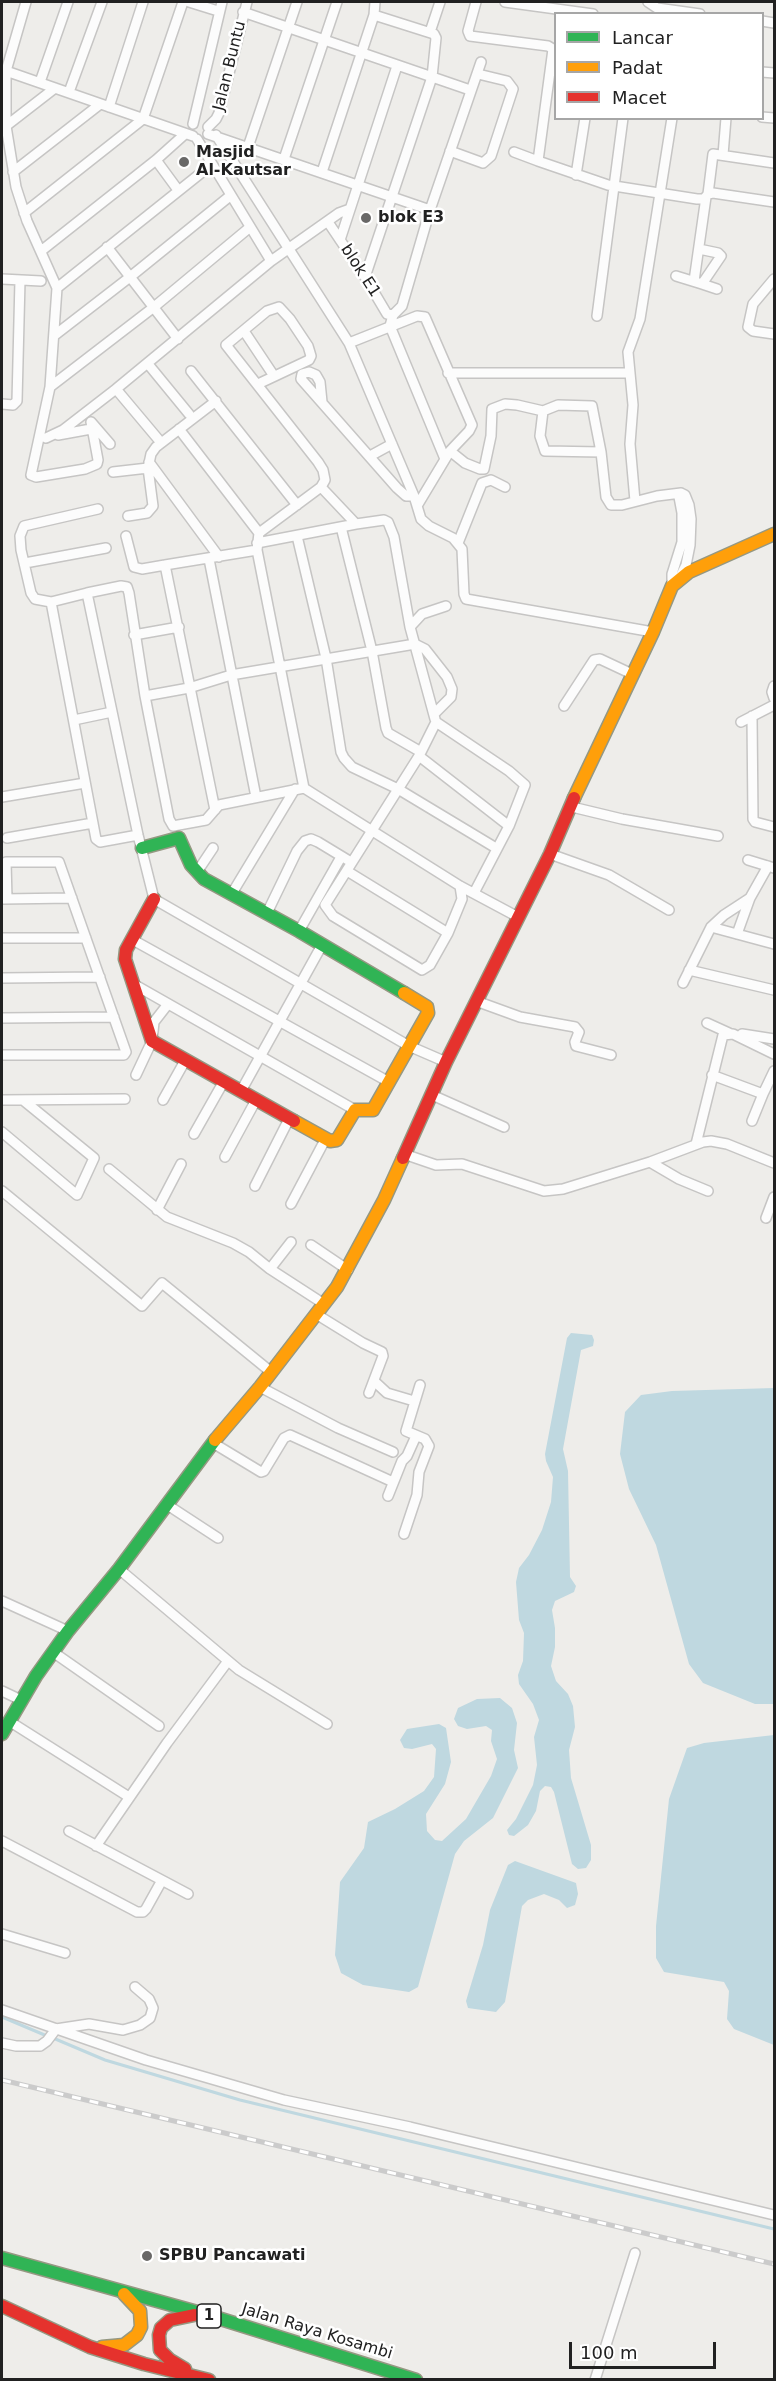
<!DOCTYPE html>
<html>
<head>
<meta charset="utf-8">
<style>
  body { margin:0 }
  #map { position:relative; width:776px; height:2381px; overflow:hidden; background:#eeedea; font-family:"DejaVu Sans",sans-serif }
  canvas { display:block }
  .frame { position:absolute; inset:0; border:3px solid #212121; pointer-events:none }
  .legend { position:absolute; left:554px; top:12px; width:210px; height:108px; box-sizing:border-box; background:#fff; border:2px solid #a6a6a6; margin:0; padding:8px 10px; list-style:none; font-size:18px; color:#212121 }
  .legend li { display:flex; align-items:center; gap:12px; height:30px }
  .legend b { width:30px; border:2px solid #a6a6a6 }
  .scale { position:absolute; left:569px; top:2342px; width:147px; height:27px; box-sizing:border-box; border:3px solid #212121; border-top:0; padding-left:8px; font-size:18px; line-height:21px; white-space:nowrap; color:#212121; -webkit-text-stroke:4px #fff; paint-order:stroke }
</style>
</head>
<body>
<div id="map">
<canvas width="776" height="2381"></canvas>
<div class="frame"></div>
<ul class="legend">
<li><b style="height:8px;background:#30b455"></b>Lancar</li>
<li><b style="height:8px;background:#ff9f0a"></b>Padat</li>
<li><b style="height:8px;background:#e5322d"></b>Macet</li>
</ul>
<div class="scale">100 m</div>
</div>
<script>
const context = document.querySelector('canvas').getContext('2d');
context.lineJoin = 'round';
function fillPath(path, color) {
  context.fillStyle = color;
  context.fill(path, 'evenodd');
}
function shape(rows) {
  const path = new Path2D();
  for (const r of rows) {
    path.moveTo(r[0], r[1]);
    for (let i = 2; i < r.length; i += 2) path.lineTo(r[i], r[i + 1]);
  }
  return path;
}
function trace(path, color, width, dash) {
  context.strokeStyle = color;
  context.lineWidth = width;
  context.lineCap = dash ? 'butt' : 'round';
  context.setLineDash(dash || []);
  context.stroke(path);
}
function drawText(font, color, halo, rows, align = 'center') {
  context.font = font + ' "DejaVu Sans",sans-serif';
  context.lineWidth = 5;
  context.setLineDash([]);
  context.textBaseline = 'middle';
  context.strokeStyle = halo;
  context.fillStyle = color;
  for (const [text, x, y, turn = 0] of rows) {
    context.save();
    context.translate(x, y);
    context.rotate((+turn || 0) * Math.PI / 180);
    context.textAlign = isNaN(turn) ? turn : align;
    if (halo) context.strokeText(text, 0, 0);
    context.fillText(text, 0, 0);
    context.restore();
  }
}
fillPath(shape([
  [571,1333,592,1335,594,1340,593,1346,581,1350,563,1449,568,1471,570,1577,576,1586,574,1592,555,1601,552,1610,555,1628,555,1647,551,1666,556,1681,568,1694,573,1706,575,1727,569,1750,571,1778,591,1845,591,1860,586,1868,578,1869,572,1864,554,1792,551,1787,545,1786,540,1791,536,1811,528,1825,514,1836,509,1835,507,1830,516,1819,533,1785,537,1765,534,1737,539,1720,533,1704,519,1684,518,1675,523,1661,524,1633,519,1620,516,1582,519,1568,529,1555,542,1530,551,1502,553,1477,546,1461,545,1454,567,1338],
  [774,1388,774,1704,755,1704,703,1683,689,1664,656,1545,629,1489,620,1454,625,1412,641,1395,672,1391],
  [500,1698,512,1708,517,1723,514,1750,518,1768,493,1818,464,1841,455,1854,418,1987,409,1992,363,1985,341,1973,335,1955,340,1882,364,1848,368,1822,395,1809,424,1791,434,1777,436,1749,432,1744,412,1749,404,1748,400,1740,407,1729,439,1724,446,1728,451,1762,445,1784,426,1814,427,1831,435,1840,442,1841,466,1819,491,1776,497,1759,491,1741,492,1730,486,1726,467,1729,458,1726,454,1719,458,1708,477,1699],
  [774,1735,774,2045,734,2029,727,2019,729,1991,724,1982,664,1972,656,1958,656,1926,669,1799,687,1748,704,1743],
  [515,1861,576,1883,578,1894,575,1905,567,1908,559,1900,544,1894,528,1900,522,1906,505,2002,496,2012,468,2008,466,2001,483,1945,490,1910,508,1865]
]), '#bfd8e0');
trace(shape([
  [2,2017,47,2036],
  [53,2038,105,2060,240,2100,774,2229]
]), '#bfd8e0', 3);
const street = shape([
  [26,2,6,71,6,126,16,187,27,221,57,288],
  [189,2,218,11],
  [476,2,468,31,470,36,548,46,553,49,538,161,608,185,697,199,704,199,708,194,713,193,774,202],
  [505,2,593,14],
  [648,2,657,8,700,14],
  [243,12,470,90],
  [762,21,774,23],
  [430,32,440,2],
  [6,71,193,136],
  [762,72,774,73],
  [40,82,68,2],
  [69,92,102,2],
  [109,107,143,2],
  [762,117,774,118],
  [193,124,222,2],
  [6,126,55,88],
  [208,127,216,119,219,113,247,2],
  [208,134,430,210,481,62],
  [216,135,349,343,414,496,421,519,429,526,453,538,462,549,464,594,466,599,653,632],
  [197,139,271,261],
  [248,147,297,2],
  [450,151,483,163,491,156,513,89,507,81,478,74],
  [514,152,538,161],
  [723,155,726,118],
  [284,159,337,2],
  [156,160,178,190],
  [13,172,99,105],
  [322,172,374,15,375,2],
  [576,175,585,118],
  [708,194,713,154,774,163],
  [430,210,402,306,393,315,390,326,445,459],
  [24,213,143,119,183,2],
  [328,222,365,277,387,314,393,315],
  [340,240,397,66],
  [107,247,178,339],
  [41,251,156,160,185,134],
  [676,276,702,284,721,256,718,253,699,249],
  [365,277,432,77,436,38,434,34,374,15],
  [2,279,41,281],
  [774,279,753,304,748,327,753,331,774,334],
  [694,281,706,197],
  [702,284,717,289],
  [597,316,623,118],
  [244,331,274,376],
  [55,335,130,277,230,196],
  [349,343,417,316,425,317,472,425,469,431,450,451],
  [148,364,189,414],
  [191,371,297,505],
  [448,373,628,373],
  [258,384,309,360,311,356,308,346,290,319,279,307,267,311,226,345,318,462,323,470,325,480,321,487,259,533],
  [50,387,154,307,249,228],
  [116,389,158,439],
  [322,402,320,382,316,375,309,372,302,374,301,379,397,488,406,496,414,496],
  [2,404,13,405,17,401,20,280],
  [543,411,558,405,592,406,601,452],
  [91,422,98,460,97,464,85,469,36,477,31,475,50,387,57,288,211,165],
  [91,422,110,444],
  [179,429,259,533,257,550,304,788,460,886,518,917],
  [58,435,91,429],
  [46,438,63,430,116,389,271,261,339,213,350,209],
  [370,456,392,444],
  [149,462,219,557],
  [113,472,148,468],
  [321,487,356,524],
  [635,501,630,444,633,405,628,352,640,319,672,118],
  [417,506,450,451,465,463,480,469,484,469,491,436,492,409,505,404,517,405,543,411,540,436,545,451,601,452,606,497,611,505,622,505,657,496,681,493],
  [98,509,24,526,20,536,21,550,31,593,35,599,51,602,87,593,138,835,154,899,409,1046,446,1062],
  [128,516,147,513,153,506,148,468,151,454,156,447,216,401],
  [341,527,372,651,386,728,388,733,421,752],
  [126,536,134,567,142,569,165,565],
  [297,536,326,658,341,752,344,758,352,767,398,789,496,848],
  [257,543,356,524,384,520,388,522,394,537,410,627,435,719],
  [458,543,482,483,491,480,505,487],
  [209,559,256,797],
  [25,563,106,548],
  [672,586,672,574,682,542,682,513,679,497,681,493,685,495,689,505,691,519,690,545,686,565,680,577],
  [87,593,121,586,127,587,129,593,145,696,169,819,173,826,206,820,219,805,304,788],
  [51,602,96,839,100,842,138,835],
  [410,627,422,614,446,606],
  [134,635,179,627],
  [774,686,772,692,774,698],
  [145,696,189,688,231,675,415,644,425,649,447,677,452,689,451,697,434,714],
  [564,706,594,660,600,659,632,674],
  [752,716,753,819,755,822,774,827],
  [74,720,112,712],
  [741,722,774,705],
  [419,756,509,826],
  [2,797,85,783],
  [572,807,622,819,718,836],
  [215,810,165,565,257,550],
  [7,838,93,823],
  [550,854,609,875,669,910],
  [748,860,774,868],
  [347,871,448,933],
  [197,872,213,848],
  [460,886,462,899,448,933,430,965,422,970,333,916,325,905,419,756,436,722,509,771,525,785,509,826,474,893],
  [231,895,295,789],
  [2,899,72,898],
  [267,913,297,851,305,841,311,839,318,842,351,862],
  [711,927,774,944],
  [299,931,341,857],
  [737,934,750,898],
  [2,938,86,938],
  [133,940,389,1082],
  [689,970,774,990],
  [2,978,100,977],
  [683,983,711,927,724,915,750,898,768,866],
  [135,985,355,1110],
  [476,1001,520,1017,575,1027,579,1032,575,1042,576,1046,611,1055],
  [2,1018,114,1017],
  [707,1023,729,1033],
  [742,1034,774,1039],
  [2,1055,124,1055,126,1052,59,862,6,862,7,899],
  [136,1075,152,1041,154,1022,168,1004],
  [712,1075,763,1094,774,1071],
  [241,1091,322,945],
  [432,1095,504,1127],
  [2,1100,125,1099],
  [163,1100,186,1059],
  [752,1121,763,1094],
  [2,1132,77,1195,94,1158,23,1100],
  [194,1134,224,1081],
  [696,1144,723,1035,733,1034,774,1054],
  [404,1154,436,1165,462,1164,544,1191,563,1189,650,1162,703,1142,711,1141,727,1144,774,1163],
  [225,1157,256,1100],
  [650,1162,679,1179,708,1191],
  [109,1169,167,1217,233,1243,249,1252,270,1269,324,1304],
  [255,1186,289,1119],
  [2,1191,142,1306,162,1283,271,1372],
  [291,1204,326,1138],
  [157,1210,181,1164],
  [766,1218,774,1197],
  [311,1245,348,1270],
  [270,1269,291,1242],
  [316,1314,363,1343,382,1352,383,1356,369,1393],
  [374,1381,387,1393,414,1401],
  [260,1387,338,1428,393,1452],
  [213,1443,261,1472,264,1471,284,1438,290,1435,393,1482],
  [388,1496,402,1461,407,1456,416,1436],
  [166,1504,218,1538],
  [404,1534,417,1495,419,1472,429,1446,425,1439,406,1431,420,1385],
  [119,1569,239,1670,327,1724],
  [2,1601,68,1631],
  [53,1652,159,1726],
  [2,1691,21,1700],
  [9,1721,129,1797],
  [69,1831,188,1894],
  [2,1841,137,1912,143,1912,146,1909,161,1882],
  [96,1846,167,1743,228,1661],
  [2,1934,65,1953],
  [2,2010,146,2060,284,2100,410,2127,774,2215],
  [2,2043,16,2046,40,2046,47,2041,56,2029,89,2024,123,2030,140,2025,150,2018,153,2008,149,1999,135,1987],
  [595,2380,635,2253]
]);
const fast = shape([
  [142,848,179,838,191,865,204,879,299,931,404,993],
  [2,1734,36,1676,68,1631,119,1569,215,1440],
  [2,2258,208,2315,416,2380]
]);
const slow = shape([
  [574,798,653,632,672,586,689,572,774,534],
  [294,1121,330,1141,337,1140,355,1110,373,1110,428,1013,427,1007,404,993],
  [215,1440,260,1387,337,1287,384,1200,403,1158],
  [102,2347,124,2345,137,2335,141,2327,140,2311,124,2294]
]);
const jam = shape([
  [154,899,126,950,125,959,152,1041,294,1121],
  [403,1158,446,1062,550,854,574,798],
  [2,2306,90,2347,144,2364,209,2380],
  [185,2369,170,2360,160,2350,159,2335,161,2328,170,2320,194,2315]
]);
trace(street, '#c6c5c4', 12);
trace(fast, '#959882', 15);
trace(slow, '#959882', 15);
trace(jam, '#959882', 15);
trace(street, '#fcfcfc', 9);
trace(fast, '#30b455', 12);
trace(slow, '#ff9f0a', 12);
trace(jam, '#e5322d', 12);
const rail = shape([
  [2,2080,774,2264]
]);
trace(rail, '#cbcbcb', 5);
trace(rail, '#fff', 3, [9]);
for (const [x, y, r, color] of [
  [184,162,6,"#696867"],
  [366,218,6,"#696867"],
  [147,2256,6,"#696867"]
]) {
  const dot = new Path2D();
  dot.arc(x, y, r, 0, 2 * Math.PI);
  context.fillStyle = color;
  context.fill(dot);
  trace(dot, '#fff', 2);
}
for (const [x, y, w] of [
  [209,2316,24]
]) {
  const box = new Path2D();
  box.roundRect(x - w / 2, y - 12, w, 24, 4.5);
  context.fillStyle = '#fff';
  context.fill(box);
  trace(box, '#212121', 1.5);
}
drawText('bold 15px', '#212121', null, [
  ["1",209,2316]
]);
drawText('16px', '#212121', '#fff', [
  ["Jalan Buntu",230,66,-76],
  ["blok E1",360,271,57],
  ["Jalan Raya Kosambi",317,2332,17]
]);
drawText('bold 16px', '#212121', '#fff', [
  ["Masjid",196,153],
  ["Al-Kautsar",196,171],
  ["blok E3",378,218],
  ["SPBU Pancawati",159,2256]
], 'left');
</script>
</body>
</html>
